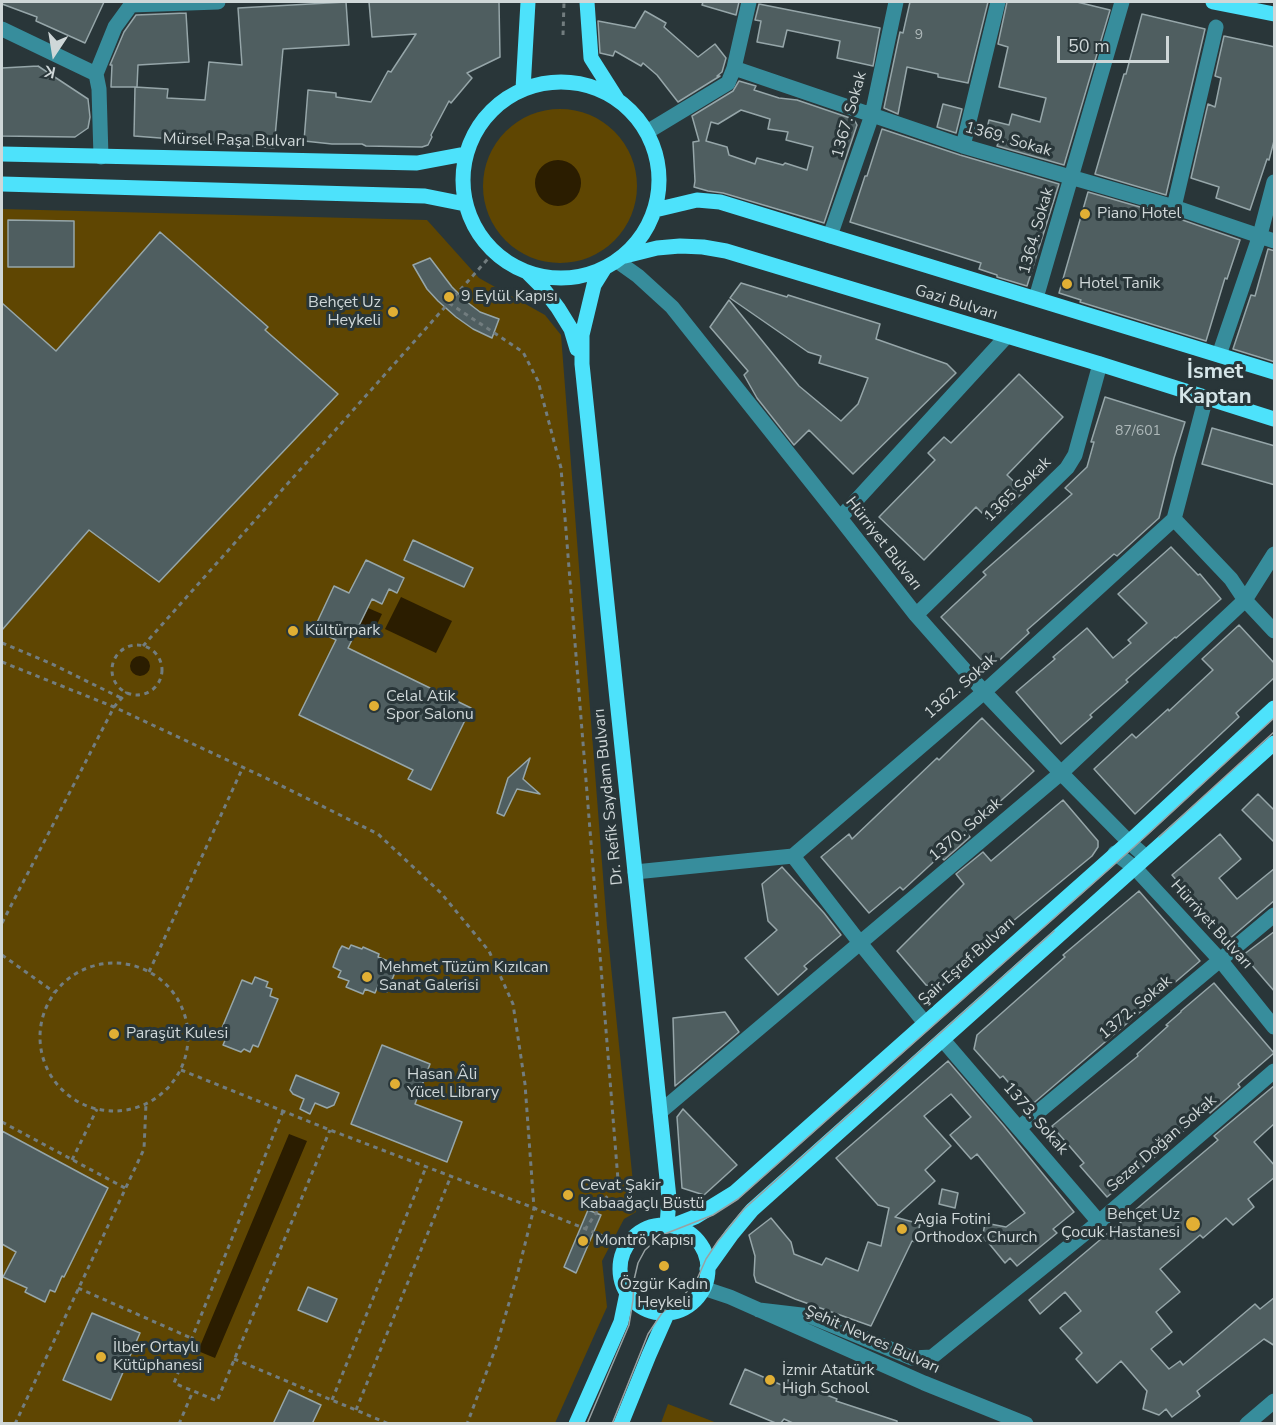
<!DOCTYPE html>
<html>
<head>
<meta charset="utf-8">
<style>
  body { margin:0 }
  #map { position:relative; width:1276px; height:1425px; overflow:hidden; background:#293639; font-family:"Nunito Sans",sans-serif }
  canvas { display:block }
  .frame { position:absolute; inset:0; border:3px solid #cfd7d8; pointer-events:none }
  .north { position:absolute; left:24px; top:24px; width:60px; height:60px; -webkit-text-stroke:4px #293639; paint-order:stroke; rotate:192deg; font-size:16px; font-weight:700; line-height:24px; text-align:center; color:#cfd7d8 }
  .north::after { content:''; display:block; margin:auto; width:21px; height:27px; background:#cfd7d8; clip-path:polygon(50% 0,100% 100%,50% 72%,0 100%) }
  .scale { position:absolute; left:1057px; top:36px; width:112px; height:27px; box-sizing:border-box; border:3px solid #cfd7d8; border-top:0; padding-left:8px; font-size:18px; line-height:21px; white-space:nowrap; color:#cfd7d8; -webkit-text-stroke:4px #293639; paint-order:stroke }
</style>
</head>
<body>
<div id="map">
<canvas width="1276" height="1425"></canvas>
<div class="frame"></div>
<div class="north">K</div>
<div class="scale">50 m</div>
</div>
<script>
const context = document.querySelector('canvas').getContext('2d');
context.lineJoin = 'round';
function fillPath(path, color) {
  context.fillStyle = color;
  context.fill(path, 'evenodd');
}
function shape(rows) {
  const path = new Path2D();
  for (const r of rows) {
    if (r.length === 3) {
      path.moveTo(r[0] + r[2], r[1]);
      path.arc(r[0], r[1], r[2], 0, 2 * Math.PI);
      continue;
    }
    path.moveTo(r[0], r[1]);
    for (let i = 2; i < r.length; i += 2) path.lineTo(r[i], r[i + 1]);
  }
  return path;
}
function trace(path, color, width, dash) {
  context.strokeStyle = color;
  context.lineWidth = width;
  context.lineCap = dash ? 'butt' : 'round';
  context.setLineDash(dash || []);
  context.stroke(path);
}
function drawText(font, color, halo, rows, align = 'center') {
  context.font = font + ' "Nunito Sans",sans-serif';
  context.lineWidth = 6;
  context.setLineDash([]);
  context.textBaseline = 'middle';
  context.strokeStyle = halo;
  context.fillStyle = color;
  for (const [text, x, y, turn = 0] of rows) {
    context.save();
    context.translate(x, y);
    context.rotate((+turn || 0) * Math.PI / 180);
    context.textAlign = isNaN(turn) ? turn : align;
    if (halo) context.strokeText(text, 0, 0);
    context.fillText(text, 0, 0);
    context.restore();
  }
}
fillPath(shape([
  [560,186,77],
  [2,209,427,220,479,278,545,315,561,335,607,927,636,1212,624,1219,602,1261,607,1307,555,1423,2,1424],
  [668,1404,717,1423,661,1423]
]), '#5f4602');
fillPath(shape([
  [558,183,23],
  [401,597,452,621,436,653,385,629],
  [368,608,382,614,370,639,356,632],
  [140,666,10],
  [289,1134,307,1141,215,1358,198,1351]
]), '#2b1d00');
const building = shape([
  [2,2,104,2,85,43,36,21,37,17,2,4,2,2],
  [346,2,349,45,283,49,274,148,195,141,195,145,173,144,173,139,134,136,135,87,168,89,167,98,205,100,209,62,242,65,238,8,346,2],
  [369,2,499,2,500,57,467,73,472,78,451,103,449,101,431,135,432,137,428,145,422,147,366,146,362,144,332,144,304,141,308,90,336,93,336,97,371,102,388,71,391,72,416,34,372,37,369,2],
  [703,2,739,2,736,15,702,5,703,2],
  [910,2,988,2,968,83,938,77,938,74,907,67,898,114,884,108,900,32,903,33,910,2],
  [1007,2,1077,2,1110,10,1064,165,997,146,1000,138,986,133,989,120,1009,125,1012,114,1040,122,1046,98,999,87,1008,47,998,44,1007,2],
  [759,4,880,28,873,66,837,58,840,41,787,30,783,47,757,42,761,21,755,20,759,4],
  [645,11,666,23,664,27,698,57,715,44,726,58,722,72,717,76,720,76,678,102,657,75,643,63,641,66,615,51,613,56,600,53,598,21,635,28,645,11],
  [186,13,189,62,138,65,137,87,111,87,112,65,110,65,124,32,136,15,186,13],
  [1142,14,1205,29,1166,195,1095,174,1124,74,1126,74,1142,14],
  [1224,36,1275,47,1275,137,1269,160,1267,159,1250,210,1216,198,1219,187,1191,178,1208,104,1215,107,1221,78,1215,76,1224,36],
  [38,66,88,99,90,117,88,128,75,137,2,136,2,68,38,66],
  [739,81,756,86,754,90,779,98,797,100,850,118,854,119,857,125,824,223,723,193,708,191,694,187,695,181,693,142,699,141,692,116,733,91,739,81],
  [741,110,770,119,768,129,788,132,786,140,813,147,807,170,785,163,783,165,757,158,755,164,729,155,727,147,706,141,711,122,718,124,741,110],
  [943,104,962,109,956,133,937,127,943,104],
  [882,129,960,155,1059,184,1027,286,997,277,997,275,979,269,981,263,850,222,865,176,867,176,882,129],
  [1088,192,1171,216,1240,240,1227,279,1225,278,1206,341,1080,302,1081,300,1059,293,1088,192],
  [8,220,74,221,74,267,8,267,8,220],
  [160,232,268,327,265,330,338,394,159,582,89,530,2,630,2,303,56,351,160,232],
  [1268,249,1275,251,1275,362,1233,349,1251,295,1255,296,1268,249],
  [430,258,452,287,467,302,480,312,499,319,492,338,473,329,456,317,438,301,427,289,413,265,430,258],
  [741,283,787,297,788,295,880,324,876,339,947,364,956,373,853,474,809,430,794,445,757,398,744,375,748,371,710,327,729,300,799,386,841,421,858,404,868,378,819,363,821,356,808,352,730,298,741,283],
  [1019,374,1063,417,1007,475,1024,491,992,523,976,507,924,560,879,517,935,460,928,453,944,437,951,443,1019,374],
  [1105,397,1185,422,1174,458,1159,518,1117,556,1114,554,1027,630,1029,633,990,669,941,617,986,575,983,572,1072,494,1065,488,1087,467,1094,442,1091,442,1105,397],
  [1212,428,1275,446,1275,485,1202,464,1212,428],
  [413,540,473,568,464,587,404,560,413,540],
  [1171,547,1198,575,1200,574,1221,599,1176,638,1175,637,1126,680,1128,682,1090,715,1092,717,1061,744,1016,692,1055,659,1053,657,1087,628,1113,658,1131,643,1128,640,1147,623,1118,594,1171,547],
  [366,560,404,578,397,593,389,589,382,604,372,599,348,648,471,708,431,790,408,779,413,770,299,715,336,640,314,629,334,586,349,593,366,560],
  [1239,625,1275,664,1275,677,1236,713,1239,717,1135,814,1094,769,1132,734,1136,738,1168,709,1169,711,1213,670,1202,659,1239,625],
  [982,718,1034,771,966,832,970,837,944,860,940,856,903,890,900,887,869,913,821,857,849,834,852,839,937,758,939,760,982,718],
  [530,758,523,779,540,794,517,789,504,816,497,813,508,778,530,758],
  [1258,794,1275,811,1275,843,1242,810,1258,794],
  [1063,800,1098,841,1098,847,1092,856,990,940,991,942,941,987,926,985,897,951,964,884,956,874,983,852,991,861,1063,800],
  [1220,834,1241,859,1219,878,1237,899,1275,868,1275,900,1228,940,1172,875,1220,834],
  [782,867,824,913,841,935,804,966,807,969,778,995,745,958,777,930,768,921,762,884,782,867],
  [1139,891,1200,961,1029,1107,1003,1076,1000,1078,974,1049,977,1035,1065,957,1063,955,1139,891],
  [1275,931,1275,992,1243,955,1275,931],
  [351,945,362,949,363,947,379,954,378,957,388,961,386,966,396,970,387,992,377,988,375,993,365,989,363,994,346,987,349,981,338,977,341,971,333,967,339,951,342,946,349,949,351,945],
  [255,977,268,982,266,987,272,989,270,996,278,999,258,1047,253,1045,250,1052,244,1049,241,1052,223,1045,226,1038,219,1035,242,980,252,984,255,977],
  [1214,983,1274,1053,1238,1084,1240,1087,1210,1113,1208,1110,1174,1139,1175,1140,1107,1197,1080,1166,1084,1163,1052,1126,1138,1056,1137,1054,1168,1026,1166,1025,1181,1012,1181,1011,1214,983],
  [725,1012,739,1032,675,1086,673,1018,725,1012],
  [382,1045,430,1064,415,1104,462,1122,447,1162,351,1124,382,1045],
  [948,1061,1003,1125,1074,1212,1053,1229,1057,1233,1017,1266,1010,1258,1005,1263,987,1241,982,1240,985,1223,1006,1227,1025,1213,977,1154,971,1159,950,1135,971,1117,951,1094,924,1116,951,1146,925,1170,935,1181,895,1217,920,1224,916,1242,912,1241,871,1326,795,1299,756,1282,754,1275,755,1256,749,1235,771,1218,791,1242,794,1254,822,1265,826,1258,858,1271,868,1242,881,1246,889,1208,878,1205,836,1158,948,1061],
  [296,1075,339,1093,334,1105,327,1108,315,1103,310,1114,300,1109,304,1099,293,1094,290,1090,296,1075],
  [1275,1085,1275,1123,1254,1142,1275,1166,1275,1177,1248,1199,1254,1207,1233,1225,1226,1218,1203,1238,1200,1235,1160,1269,1180,1292,1156,1312,1172,1332,1151,1349,1169,1369,1180,1361,1183,1365,1255,1304,1260,1309,1275,1297,1275,1346,1264,1339,1197,1391,1200,1396,1172,1417,1166,1409,1159,1415,1143,1409,1147,1391,1121,1361,1097,1383,1076,1359,1082,1353,1060,1328,1081,1311,1065,1292,1040,1314,1029,1300,1218,1140,1214,1136,1275,1085],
  [683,1109,737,1165,704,1195,682,1188,677,1117,683,1109],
  [2,1131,108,1188,64,1277,62,1276,55,1292,50,1290,45,1302,25,1292,27,1288,3,1277,16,1252,2,1244,2,1131],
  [942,1189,958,1193,955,1208,939,1204,942,1189],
  [588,1210,601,1215,576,1273,564,1267,588,1210],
  [308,1287,337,1299,327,1322,298,1310,308,1287],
  [92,1313,140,1333,111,1400,63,1380,92,1313],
  [745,1369,786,1387,788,1380,837,1399,836,1401,897,1421,897,1424,795,1424,784,1419,780,1424,778,1424,730,1404,745,1369],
  [289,1390,321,1405,312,1424,273,1424,289,1390]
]);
fillPath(building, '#4f5e60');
trace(building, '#96a6a9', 1.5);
trace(shape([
  [563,35,564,2],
  [449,303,523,352,538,381,561,468,618,1180,586,1228],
  [2,643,50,663,121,698],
  [137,670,25],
  [143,646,494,252],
  [2,662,114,707,270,780,378,834,441,893,489,951,513,1004,525,1084,534,1208,517,1276,496,1347,467,1424],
  [2,923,114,707,127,692],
  [2,955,54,992],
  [114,1037,74],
  [149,972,243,767],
  [181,1070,330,1130,534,1208,608,1238],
  [283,1111,174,1383,217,1401,330,1130],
  [2,1122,125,1188],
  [72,1160,97,1109],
  [78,1288,191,1338],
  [234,1359,389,1424],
  [332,1400,426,1167],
  [356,1410,451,1176],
  [15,1424,144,1149,146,1104],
  [179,1424,193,1391]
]), '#727d7f', 3, [4.5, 4.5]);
trace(shape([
  [2,29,96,74],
  [734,68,963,146,1174,207,1274,241],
  [647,132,728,83,734,68,749,2],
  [963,146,998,2],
  [101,157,99,89,96,74,115,27,131,5,218,2],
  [1174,207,1216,27],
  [830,236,872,115,896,2],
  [617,261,638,276,672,307,840,518,916,615,984,692,1061,773,1129,842,1146,857],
  [1036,298,1122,2],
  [1219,355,1260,235,1274,182],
  [840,518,1006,337],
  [1174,519,1231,579,1245,600,1274,631],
  [916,615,1067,468,1075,455,1100,364],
  [1115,853,1135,868,1221,961,1274,1027],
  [793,856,860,943,925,1023],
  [635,872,793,856,984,692,1174,519,1206,397],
  [943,1040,1099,1222],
  [660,1112,1061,773,1245,600,1274,554],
  [1019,1128,1274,915],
  [703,1288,730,1297,924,1383,1026,1424],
  [759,1310,810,1316,912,1358,932,1357,1099,1222,1274,1071],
  [1247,1424,1274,1401]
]), '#378d9c', 15);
trace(shape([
  [587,2,591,58,617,99],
  [1213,2,1274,14],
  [561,180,98],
  [523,89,528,2],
  [2,154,417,163,465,154],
  [2,184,425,196,465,204],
  [655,210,697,200,720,202,1274,372],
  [625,256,657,248,680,246,703,247,726,251,1100,364,1274,419],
  [604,269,594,285,582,335,582,364,669,1198,667,1226],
  [528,273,542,287,558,308,571,329,577,349],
  [664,1269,44],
  [672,1226,695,1217,734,1193,1129,842,1274,708],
  [707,1269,732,1234,752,1210,1274,743],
  [576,1424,621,1322,627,1293],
  [621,1424,649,1355,668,1312]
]), '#4de2fb', 15);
trace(shape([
  [1159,837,1274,732],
  [587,1424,629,1325,633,1300,634,1280,638,1263,645,1250,662,1235,713,1215,738,1199,1134,847,1274,718],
  [612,1424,648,1334,662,1313,685,1294,698,1277,706,1259,718,1241,744,1209,1054,931]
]), '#98a2a3', 1.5);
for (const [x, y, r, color] of [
  [1085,214,6,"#e1af34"],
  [1067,284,6,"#e1af34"],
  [449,297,6,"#e1af34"],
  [393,312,6,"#e1af34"],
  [293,631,6,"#e1af34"],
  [374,706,6,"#e1af34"],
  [367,977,6,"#e1af34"],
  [114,1034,6,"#e1af34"],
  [395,1084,6,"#e1af34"],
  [568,1195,6,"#e1af34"],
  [1193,1224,8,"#e1af34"],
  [902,1229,6,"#e1af34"],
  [583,1241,6,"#e1af34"],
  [664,1266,6,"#e1af34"],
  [101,1357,6,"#e1af34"],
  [770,1380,6,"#e1af34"]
]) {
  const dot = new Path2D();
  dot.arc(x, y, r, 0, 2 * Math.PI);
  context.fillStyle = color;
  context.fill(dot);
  trace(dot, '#293639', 2);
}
drawText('14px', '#afb9ba', null, [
  ["9",919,36],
  ["87/601",1138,432]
]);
drawText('16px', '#cfd7d8', '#293639', [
  ["1367. Sokak",850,115,-74],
  ["1369. Sokak",1008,140,16],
  ["Mürsel Paşa Bulvarı",234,141,1],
  ["1364. Sokak",1037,231,-74],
  ["Gazi Bulvarı",956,303,17],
  ["1365 Sokak",1018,490,-44],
  ["Hürriyet Bulvarı",883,544,52],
  ["1362. Sokak",961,687,-41],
  ["Dr. Refik Saydam Bulvarı",609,797,-96],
  ["1370. Sokak",966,830,-40],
  ["Hürriyet Bulvarı",1211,925,48],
  ["Şair Eşref Bulvarı",967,962,-42],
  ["1372. Sokak",1136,1008,-40],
  ["1373. Sokak",1035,1119,49],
  ["Sezer Doğan Sokak",1162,1144,-41],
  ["Şehit Nevres Bulvarı",872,1340,24]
]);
drawText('16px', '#cfd7d8', '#293639', [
  ["Piano Hotel",1097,214],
  ["Hotel Tanik",1079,284],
  ["9 Eylül Kapısı",461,297],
  ["Behçet Uz",381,303,"right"],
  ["Heykeli",381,321,"right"],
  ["Kültürpark",305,631],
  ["Celal Atik",386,697],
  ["Spor Salonu",386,715],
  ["Mehmet Tüzüm Kızılcan",379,968],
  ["Sanat Galerisi",379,986],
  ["Paraşüt Kulesi",126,1034],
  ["Hasan Âli",407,1075],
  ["Yücel Library",407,1093],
  ["Cevat Şakir",580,1186],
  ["Kabaağaçlı Büstü",580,1204],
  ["Behçet Uz",1180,1215,"right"],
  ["Çocuk Hastanesi",1180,1233,"right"],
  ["Agia Fotini",914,1220],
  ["Orthodox Church",914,1238],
  ["Montrö Kapısı",595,1241],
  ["Özgür Kadın",664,1285,"center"],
  ["Heykeli",664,1303,"center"],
  ["İlber Ortaylı",113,1348],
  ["Kütüphanesi",113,1366],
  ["İzmir Atatürk",782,1371],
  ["High School",782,1389]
], 'left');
drawText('bold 22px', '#d5e5e8', '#293639', [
  ["İsmet",1215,373],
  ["Kaptan",1215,398]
]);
</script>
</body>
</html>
